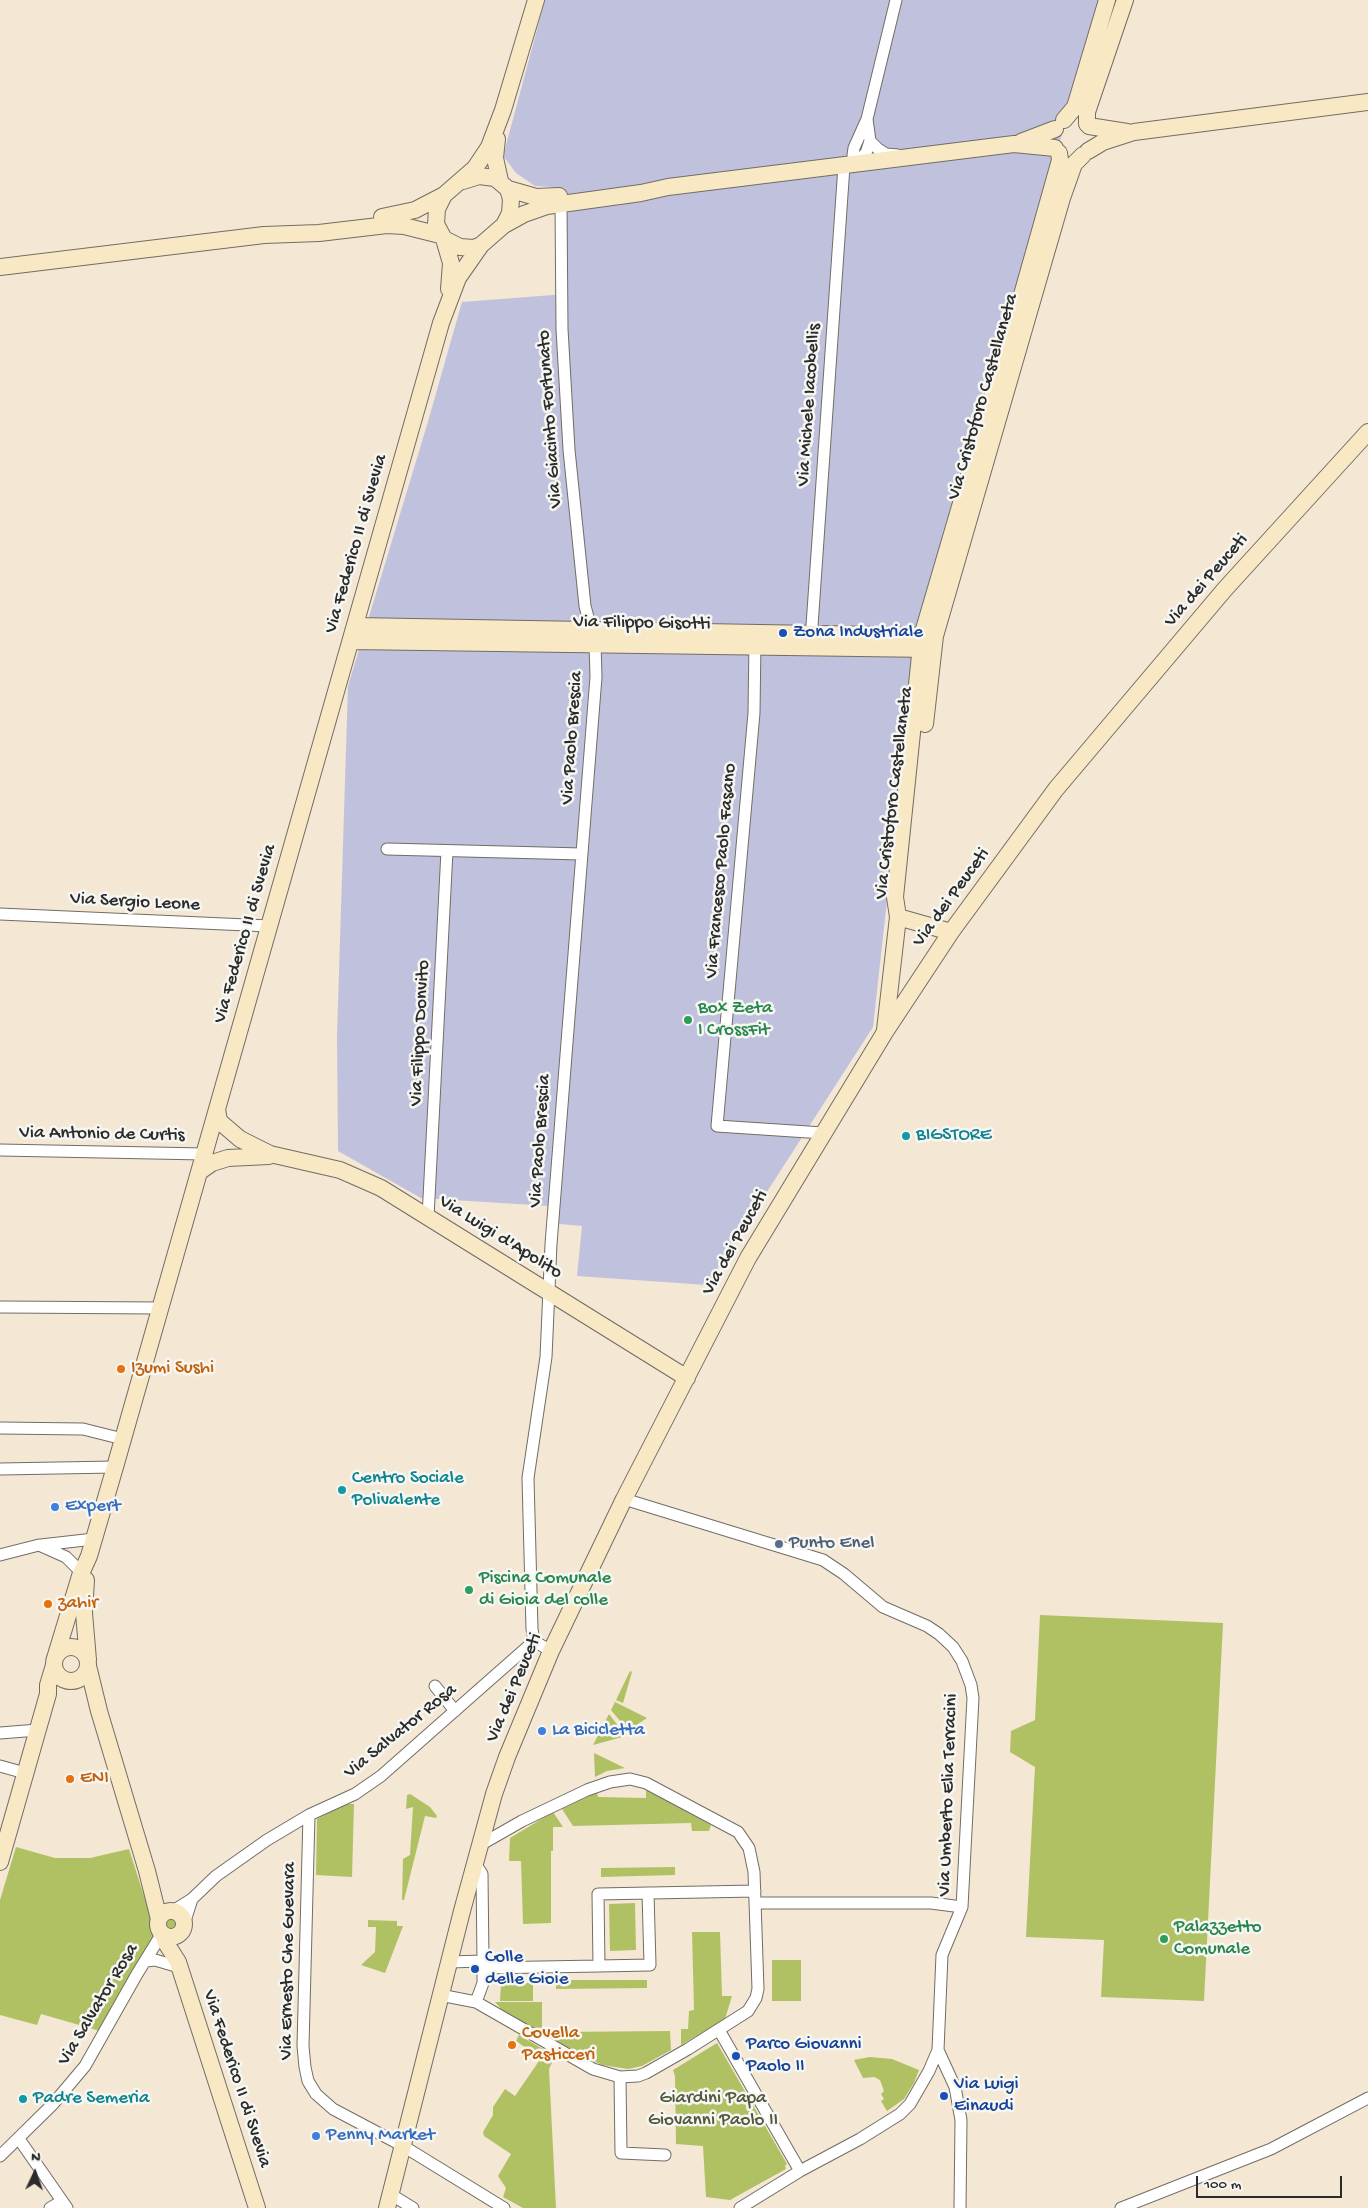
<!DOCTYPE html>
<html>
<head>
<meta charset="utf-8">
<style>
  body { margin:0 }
  #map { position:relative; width:1368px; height:2208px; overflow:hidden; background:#f4e7d4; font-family:"Gochi Hand",sans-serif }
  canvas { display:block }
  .north { position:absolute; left:10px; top:2148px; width:50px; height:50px; -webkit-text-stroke:4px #f6f6f2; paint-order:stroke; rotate:3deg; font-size:14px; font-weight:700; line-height:20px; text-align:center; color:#2b2b2b }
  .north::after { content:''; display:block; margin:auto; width:18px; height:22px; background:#2b2b2b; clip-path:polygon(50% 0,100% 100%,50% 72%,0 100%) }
  .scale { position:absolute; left:1196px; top:2176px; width:146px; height:22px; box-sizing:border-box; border:2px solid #2b2b2b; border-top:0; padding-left:6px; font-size:15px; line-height:18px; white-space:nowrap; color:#2b2b2b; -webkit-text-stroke:4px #f6f6f2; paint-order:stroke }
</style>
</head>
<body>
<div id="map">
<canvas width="1368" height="2208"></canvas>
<div class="north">N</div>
<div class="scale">100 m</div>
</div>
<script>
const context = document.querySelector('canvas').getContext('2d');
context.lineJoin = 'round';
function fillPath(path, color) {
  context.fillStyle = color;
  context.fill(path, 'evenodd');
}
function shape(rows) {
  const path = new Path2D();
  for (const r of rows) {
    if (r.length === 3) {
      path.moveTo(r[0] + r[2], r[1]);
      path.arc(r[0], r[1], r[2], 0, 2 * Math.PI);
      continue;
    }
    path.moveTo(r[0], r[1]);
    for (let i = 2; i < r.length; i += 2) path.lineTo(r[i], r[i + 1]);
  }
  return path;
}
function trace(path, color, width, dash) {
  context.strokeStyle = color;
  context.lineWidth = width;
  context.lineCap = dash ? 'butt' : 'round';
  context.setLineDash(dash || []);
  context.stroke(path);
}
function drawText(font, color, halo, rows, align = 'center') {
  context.font = font + ' "Gochi Hand",sans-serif';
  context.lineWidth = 5;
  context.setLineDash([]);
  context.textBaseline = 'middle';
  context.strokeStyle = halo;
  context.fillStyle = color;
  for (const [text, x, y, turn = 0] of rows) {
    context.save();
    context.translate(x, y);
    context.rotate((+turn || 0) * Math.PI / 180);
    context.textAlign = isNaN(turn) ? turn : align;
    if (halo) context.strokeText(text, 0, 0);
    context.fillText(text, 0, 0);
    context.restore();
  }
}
fillPath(shape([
  [545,0,1102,0,1053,164,914,656,873,1027,707,1285,577,1276,582,1226,548,1223,549,1206,421,1198,338,1151,337,1035,348,686,427,425,462,302,566,294,565,188,535,186,516,173,504,157,506,145]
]), '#c0c2dd');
fillPath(shape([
  [1040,1615,1223,1623,1204,2001,1101,1997,1104,1940,1026,1937,1035,1767,1010,1752,1011,1731,1035,1720],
  [630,1671,632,1672,623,1703,616,1700],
  [615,1702,647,1718,635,1726,630,1733,611,1710],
  [609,1714,626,1736,593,1745],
  [594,1753,625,1768,607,1771,595,1777],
  [646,1789,711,1825,709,1831,692,1831,691,1823,573,1826,562,1809,597,1792,598,1797,646,1798],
  [410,1794,430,1807,437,1816,436,1818,425,1816,404,1900,402,1900,403,1859,410,1855,413,1807,406,1809,407,1795],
  [346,1804,354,1804,352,1877,316,1875,317,1819],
  [553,1812,563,1827,553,1827,553,1851,551,1851,551,1923,523,1924,521,1861,509,1861,510,1838],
  [16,1847,55,1858,90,1858,129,1849,156,1934,130,1974,100,2031,41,2014,37,2025,0,2015,0,1900],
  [675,1867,675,1875,601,1877,601,1868],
  [635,1903,636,1950,610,1951,609,1904],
  [171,1924,7],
  [368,1920,397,1921,397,1926,403,1926,385,1973,361,1965,375,1952,376,1927,368,1927],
  [692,1932,720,1932,722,1996,732,1996,725,2019,681,2045,681,2029,688,2029,689,2011,694,2010],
  [772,1960,801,1960,801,2001,772,2001],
  [556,1980,647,1980,647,1988,556,1989],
  [501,1983,533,1983,533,2001,500,2001],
  [495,2002,542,2002,542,2033,501,2009],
  [670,2031,671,2050,642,2066,628,2069,602,2065,556,2041,556,2032],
  [519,2035,555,2056,549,2069,556,2208,523,2208,503,2197,506,2188,498,2176,511,2154,484,2136,483,2132,493,2115,493,2107,505,2089,515,2096,539,2061,529,2050,516,2041],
  [717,2043,787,2164,785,2166,786,2169,730,2200,706,2197,703,2146,676,2144,675,2076,673,2070],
  [870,2057,892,2059,919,2070,914,2083,904,2099,887,2111,881,2101,884,2099,881,2094,884,2091,880,2080,874,2077,863,2078,854,2060]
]), '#b0c164');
const street = shape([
  [867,119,870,141,866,153,855,164,853,155,854,148,867,119,896,0],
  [870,141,878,149,886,154,898,155],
  [811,640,844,166],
  [755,641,754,713,717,1126,823,1133],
  [387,849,582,854],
  [0,914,269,926],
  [0,1150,204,1154],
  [428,1217,447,851],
  [0,1307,160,1308],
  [0,1428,83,1429,123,1439],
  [0,1469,115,1467],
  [624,1499,823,1560,844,1574,883,1607,927,1626,939,1634,953,1647,962,1661,971,1685,973,1698,962,1907,942,1955,938,2050,929,2071,910,2104,900,2114,860,2139,800,2171,740,2208],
  [41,1545,94,1539],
  [0,1555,39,1545,66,1557,82,1573],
  [534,1641,532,1629,528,1478,546,1357,551,1244,596,677,595,644,585,606,569,450,562,329,561,204],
  [435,1686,455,1711],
  [0,1733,38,1730],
  [0,1766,25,1773],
  [309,1815,303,2046,305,2067,308,2081,316,2094,333,2109,403,2146,504,2208],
  [475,1863,482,1874,483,1961,483,1983,476,2002],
  [648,1893,650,1965,599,1966,598,1894,755,1891],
  [755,1903,931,1903,962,1907],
  [173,1911,192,1899],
  [184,1924,192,1899,216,1876,267,1840,309,1815,355,1794,381,1776,534,1641,551,1651],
  [146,1961,155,1960,179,1967],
  [449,1962,483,1961],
  [483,1968,599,1966],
  [440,1995,476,2002,593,2069,620,2077,638,2076,646,2073,688,2049,748,2011,756,1998,758,1989,754,1872,749,1848,738,1832,646,1783,630,1779,610,1782,587,1790,522,1821,480,1845],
  [719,2030,800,2171],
  [938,2050,955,2087,961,2120,960,2208],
  [620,2077,621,2153,665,2155],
  [19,2139,67,2208],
  [0,2156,53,2104,85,2066,137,1974,158,1940,163,1935],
  [390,2194,413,2208],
  [50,2208,62,2201],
  [1121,2208,1271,2149,1368,2098]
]);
const secondary = shape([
  [1064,120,1075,107,1107,0],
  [1087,124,1087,112,1125,0],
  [1089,126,1127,132],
  [497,139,495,158,500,181],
  [1021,142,1055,129],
  [1088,151,1103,142,1134,132,1368,102],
  [463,181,479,176,495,178,508,189,511,199,510,213,504,225,481,245,474,248,460,247,444,239,436,224,437,209,444,195,475,168,489,147,503,110,536,0],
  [508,189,536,197,559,196],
  [382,217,415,210,444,195],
  [504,225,524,214,547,206,641,193,668,187,1014,144,1055,148],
  [444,239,451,263,449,289],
  [0,267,264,235,319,233,387,225,404,226,440,235],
  [355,626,933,636],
  [351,641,931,649],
  [925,724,935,636,1062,198,1074,164,1083,155],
  [898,917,951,932],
  [885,1030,898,917,895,897,922,636,1018,309,1060,160,1059,153],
  [217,1109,219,1121,240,1139,270,1154,340,1170,381,1188,687,1378],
  [199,1172,212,1163,228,1158,269,1156],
  [86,1580,84,1613,88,1660],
  [71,1664,17],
  [56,1655,80,1576,89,1556,115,1467,441,323,458,278,481,245],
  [88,1666,99,1711,147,1871,159,1919],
  [0,1862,48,1694,48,1685,54,1665],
  [171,1924,13],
  [164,1936,166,1943,178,1962,257,2208],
  [387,2208,462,1911,494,1794,507,1757,551,1651,624,1499,748,1258,885,1032,951,932,1056,789,1225,589,1368,432]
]);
trace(street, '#716d66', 13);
trace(secondary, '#716d66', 18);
trace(street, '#fff', 11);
trace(secondary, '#f8e8c3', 16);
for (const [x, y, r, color] of [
  [783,633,5,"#1a4fb4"],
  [688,1020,5,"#2e9e5b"],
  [906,1136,5,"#0f9aa8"],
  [121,1369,5,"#e8710a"],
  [342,1490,5,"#0f9aa8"],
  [55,1507,5,"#3f7fe0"],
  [779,1544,5,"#5c6f8a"],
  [469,1590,5,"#2e9e5b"],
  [48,1604,5,"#e8710a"],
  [542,1731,5,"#3f7fe0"],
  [70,1779,5,"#e8710a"],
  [1164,1939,5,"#2e9e5b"],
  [475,1969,5,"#1a4fb4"],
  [512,2045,5,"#e8710a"],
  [736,2056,5,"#1a4fb4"],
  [944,2096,5,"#1a4fb4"],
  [23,2099,5,"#0f9aa8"],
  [316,2136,5,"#3f7fe0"]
]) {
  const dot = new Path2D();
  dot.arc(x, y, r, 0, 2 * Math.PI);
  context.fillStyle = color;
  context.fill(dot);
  trace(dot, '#f6f6f2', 2);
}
drawText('19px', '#2b2b2b', '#f6f6f2', [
  ["Via Cristoforo Castellaneta",984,397,-74],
  ["Via Michele Iacobellis",810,405,-86],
  ["Via Giacinto Fortunato",551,419,-94],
  ["Via Federico II di Svevia",357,544,-74],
  ["Via dei Peuceti",1207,581,-49],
  ["Via Filippo Gisotti",642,624,1],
  ["Via Paolo Brescia",573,738,-86],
  ["Via Cristoforo Castellaneta",895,793,-83],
  ["Via Francesco Paolo Fasano",722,871,-85],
  ["Via dei Peuceti",952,898,-54],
  ["Via Sergio Leone",135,903,3],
  ["Via Federico II di Svevia",246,934,-74],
  ["Via Filippo Donvito",421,1033,-87],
  ["Via Antonio de Curtis",102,1135,1],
  ["Via Paolo Brescia",541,1141,-86],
  ["Via Luigi d'Apolito",500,1238,32],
  ["Via dei Peuceti",736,1243,-61],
  ["Via dei Peuceti",515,1688,-67],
  ["Via Salvator Rosa",401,1732,-39],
  ["Via Umberto Elia Terracini",949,1795,-88],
  ["Via Ernesto Che Guevara",289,1961,-89],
  ["Via Salvator Rosa",99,2005,-59],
  ["Via Federico II di Svevia",236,2079,72]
]);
drawText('19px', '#164399', '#f6f6f2', [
  ["Zona Industriale",793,633],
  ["Colle",485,1958],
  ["delle Gioie",485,1980],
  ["Parco Giovanni",746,2045],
  ["Paolo II",746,2067],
  ["Via Luigi",954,2085],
  ["Einaudi",954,2107]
], 'left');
drawText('19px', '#27864d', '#f6f6f2', [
  ["Box Zeta",698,1009],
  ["I CrossFit",698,1031],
  ["Piscina Comunale",479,1579],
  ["di Gioia del colle",479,1601],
  ["Palazzetto",1174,1928],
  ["Comunale",1174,1950]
], 'left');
drawText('19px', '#0d838f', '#f6f6f2', [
  ["BIGSTORE",916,1136],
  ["Centro Sociale",352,1479],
  ["Polivalente",352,1501],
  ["Padre Semeria",33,2099]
], 'left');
drawText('19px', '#c56008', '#f6f6f2', [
  ["Izumi Sushi",131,1369],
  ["zahir",58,1604],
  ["ENI",80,1779],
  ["Covella",522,2034],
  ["Pasticceri",522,2056]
], 'left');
drawText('19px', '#366cbe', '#f6f6f2', [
  ["Expert",65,1507],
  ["La Bicicletta",552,1731],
  ["Penny Market",326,2136]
], 'left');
drawText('19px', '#4e5e75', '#f6f6f2', [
  ["Punto Enel",789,1544]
], 'left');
drawText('19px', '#53583c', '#f6f6f2', [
  ["Giardini Papa",713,2099],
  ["Giovanni Paolo II",713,2121]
]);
</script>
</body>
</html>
